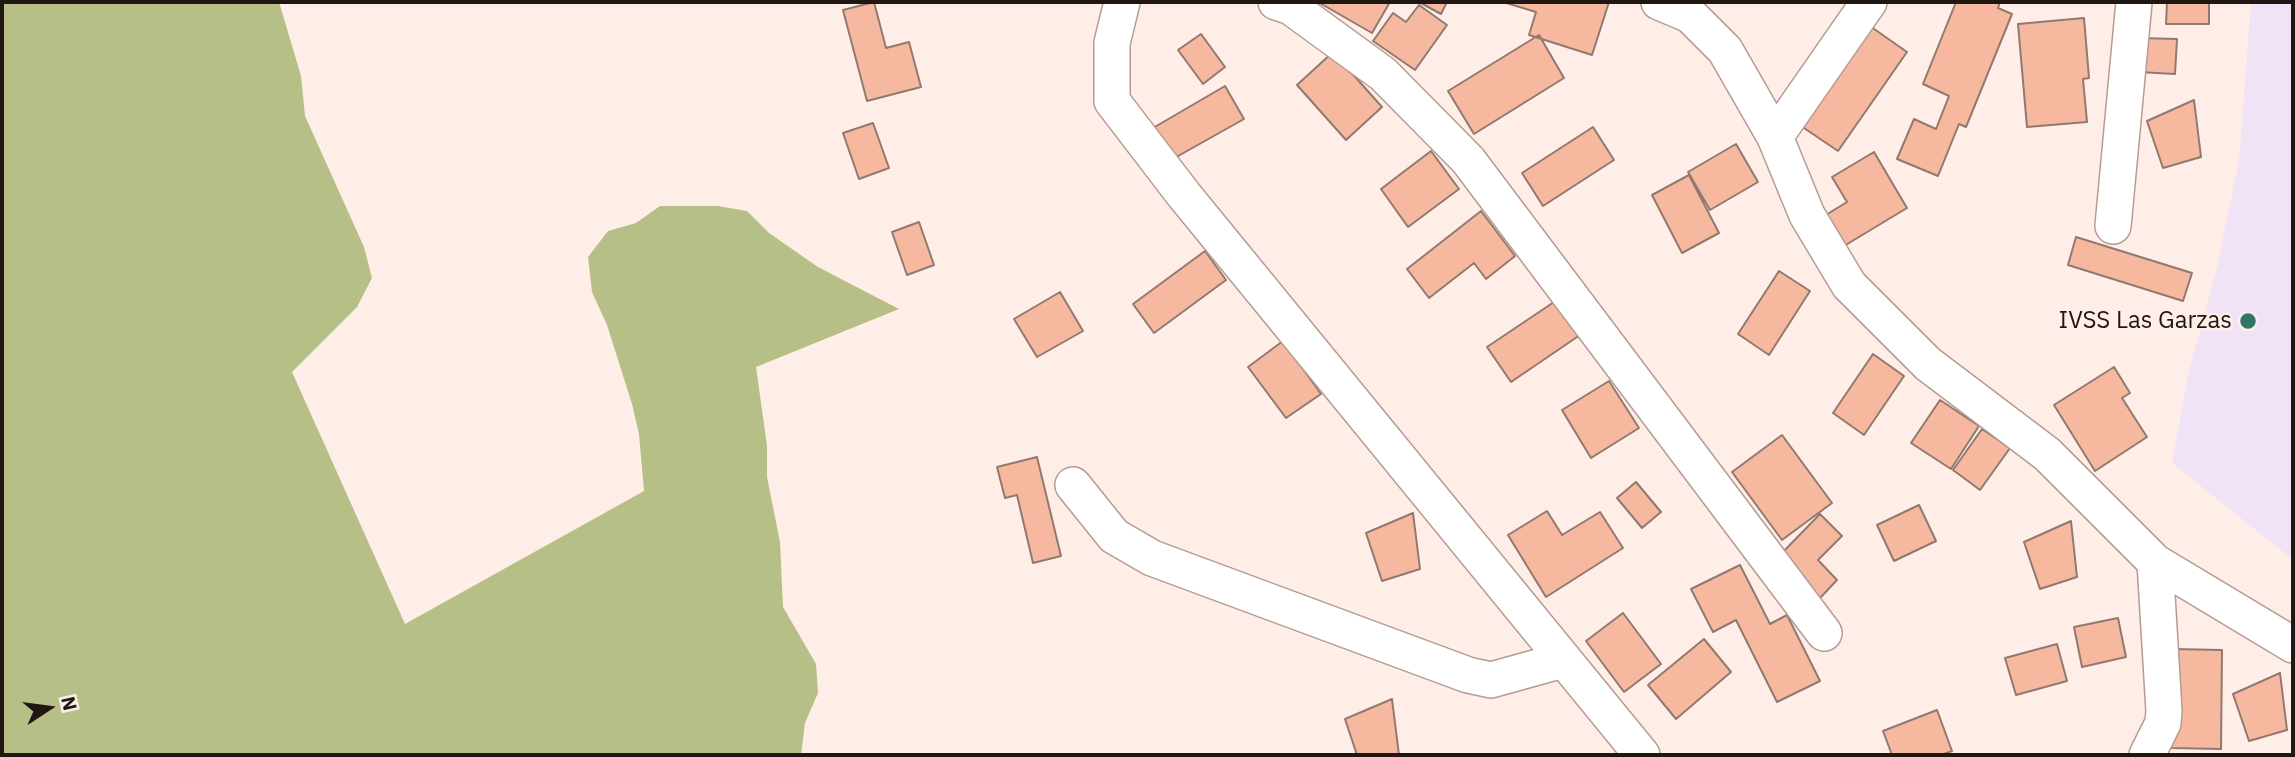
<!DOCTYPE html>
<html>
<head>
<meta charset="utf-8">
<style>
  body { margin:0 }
  #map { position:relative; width:2295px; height:757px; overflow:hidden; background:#ffeee8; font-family:"IBM Plex Sans",sans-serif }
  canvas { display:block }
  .frame { position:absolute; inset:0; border:4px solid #201713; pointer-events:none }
  .north { position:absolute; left:14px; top:673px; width:70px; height:70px; -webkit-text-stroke:5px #ffeee8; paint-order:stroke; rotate:77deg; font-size:19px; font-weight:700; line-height:28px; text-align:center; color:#201713 }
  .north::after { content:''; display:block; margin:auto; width:24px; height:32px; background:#201713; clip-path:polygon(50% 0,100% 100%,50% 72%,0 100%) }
</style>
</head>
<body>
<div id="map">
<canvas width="2295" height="757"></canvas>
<div class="frame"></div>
<div class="north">N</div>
</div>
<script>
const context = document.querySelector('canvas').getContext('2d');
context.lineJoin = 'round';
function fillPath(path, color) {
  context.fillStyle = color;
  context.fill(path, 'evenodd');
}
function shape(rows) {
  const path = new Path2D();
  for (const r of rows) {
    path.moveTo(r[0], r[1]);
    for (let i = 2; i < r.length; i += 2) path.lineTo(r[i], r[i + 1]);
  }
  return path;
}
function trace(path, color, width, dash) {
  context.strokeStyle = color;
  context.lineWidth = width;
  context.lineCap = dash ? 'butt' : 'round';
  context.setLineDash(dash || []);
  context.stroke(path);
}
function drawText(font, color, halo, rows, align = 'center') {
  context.font = font + ' "IBM Plex Sans",sans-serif';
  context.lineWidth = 5;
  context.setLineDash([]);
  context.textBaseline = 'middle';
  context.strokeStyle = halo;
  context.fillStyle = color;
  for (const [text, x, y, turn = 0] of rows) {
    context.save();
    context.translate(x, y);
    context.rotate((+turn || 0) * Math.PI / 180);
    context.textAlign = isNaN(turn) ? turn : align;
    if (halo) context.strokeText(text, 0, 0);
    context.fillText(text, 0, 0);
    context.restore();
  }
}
fillPath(shape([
  [2251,2,2293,2,2293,560,2172,463,2188,376,2217,267,2239,160]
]), '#f0e3f6');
fillPath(shape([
  [2,2,279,2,301,76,305,116,364,247,372,278,357,307,292,372,405,624,644,491,639,434,632,404,607,325,592,292,588,257,608,231,636,223,660,206,718,206,747,211,769,233,818,267,899,309,756,367,767,446,767,477,780,542,783,607,816,664,818,693,805,723,801,755,2,755]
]), '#b6bf85');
const building = shape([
  [874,2,886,48,909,42,921,87,867,101,843,10,874,2],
  [1318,2,1390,2,1372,33,1318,2],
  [1419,2,1447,2,1441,14,1419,2],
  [1503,2,1609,2,1592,55,1529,35,1536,12,1503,2],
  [1956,2,2000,2,1998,8,2012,14,1966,127,1959,124,1938,176,1897,159,1914,119,1936,129,1949,96,1923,84,1956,2],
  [2167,2,2209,2,2209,24,2166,24,2167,2],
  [1419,5,1447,25,1415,70,1373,41,1393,13,1406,22,1419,5],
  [2084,18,2089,78,2083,79,2087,122,2027,127,2018,24,2084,18],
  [1867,24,1907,52,1838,151,1798,124,1867,24],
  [1201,34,1225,67,1203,84,1178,50,1201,34],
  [1539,35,1564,78,1474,134,1448,91,1539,35],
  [2140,38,2177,39,2175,74,2138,72,2140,38],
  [1333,52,1382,107,1346,140,1297,85,1333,52],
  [1225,86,1244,119,1171,160,1153,128,1225,86],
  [2194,100,2201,157,2163,168,2147,121,2194,100],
  [873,123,889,168,859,179,843,133,873,123],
  [1593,127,1614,160,1543,206,1522,173,1593,127],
  [1736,144,1758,182,1710,210,1688,172,1736,144],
  [1431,151,1459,189,1408,227,1381,189,1431,151],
  [1874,152,1907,208,1839,249,1821,218,1847,202,1832,177,1874,152],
  [1689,175,1719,233,1682,253,1652,195,1689,175],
  [1481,211,1515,256,1486,279,1474,263,1429,298,1407,269,1481,211],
  [919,222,934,265,907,275,892,232,919,222],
  [2076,237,2192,273,2183,301,2068,265,2076,237],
  [1205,251,1226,280,1154,333,1133,304,1205,251],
  [1779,271,1810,291,1769,355,1738,334,1779,271],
  [1060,292,1083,331,1037,357,1014,319,1060,292],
  [1557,300,1580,335,1511,382,1487,347,1557,300],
  [1283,341,1321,394,1286,418,1248,367,1283,341],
  [1873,354,1904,376,1864,435,1833,413,1873,354],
  [2114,367,2130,393,2122,398,2147,437,2095,471,2054,405,2114,367],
  [1609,381,1639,428,1591,458,1562,410,1609,381],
  [1940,400,1979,426,1951,469,1911,443,1940,400],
  [1982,429,2010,448,1980,490,1953,470,1982,429],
  [1782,435,1832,503,1782,540,1732,472,1782,435],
  [1037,457,1061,556,1033,563,1017,495,1005,498,997,467,1037,457],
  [1636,482,1661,512,1642,528,1617,498,1636,482],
  [1919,505,1936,541,1894,561,1877,525,1919,505],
  [1547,511,1562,535,1600,512,1623,548,1546,597,1508,535,1547,511],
  [1413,513,1420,569,1382,581,1366,533,1413,513],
  [1820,514,1842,536,1818,560,1837,580,1820,598,1779,556,1820,514],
  [2071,521,2077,577,2040,589,2024,542,2071,521],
  [1740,565,1770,624,1787,615,1820,681,1777,702,1736,620,1713,632,1691,589,1740,565],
  [1623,613,1661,664,1624,692,1586,641,1623,613],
  [2118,618,2126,657,2082,667,2074,627,2118,618],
  [1704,639,1731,672,1676,719,1648,685,1704,639],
  [2057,644,2067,681,2016,695,2005,658,2057,644],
  [2172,649,2222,650,2221,749,2171,748,2172,649],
  [2280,673,2287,730,2249,741,2233,694,2280,673],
  [1392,699,1399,755,1357,755,1345,719,1392,699],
  [1937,710,1952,751,1941,755,1892,755,1883,731,1937,710]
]);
fillPath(building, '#f6b9a0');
trace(building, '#91796f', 2);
const street = shape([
  [1122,2,1112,43,1112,101,1184,195,1642,755],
  [1276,2,1291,7,1383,74,1468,160,1824,633],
  [1659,2,1690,15,1725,50,1775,137,1807,215,1849,285,1928,364,2047,454,2155,562,2164,711,2163,723,2147,755],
  [1775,137,1869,2],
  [2113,226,2134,2],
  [1073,485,1114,536,1152,558,1468,675,1491,680,1563,660],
  [2155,562,2293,645]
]);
trace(street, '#b59c91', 38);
trace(street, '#fff', 35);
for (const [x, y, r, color] of [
  [2248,321,9,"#327567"]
]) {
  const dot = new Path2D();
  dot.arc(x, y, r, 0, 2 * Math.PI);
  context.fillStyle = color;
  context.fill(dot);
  trace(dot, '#ffeee8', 2.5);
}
drawText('24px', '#201713', '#ffeee8', [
  ["IVSS Las Garzas",2232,321]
], 'right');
</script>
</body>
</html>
